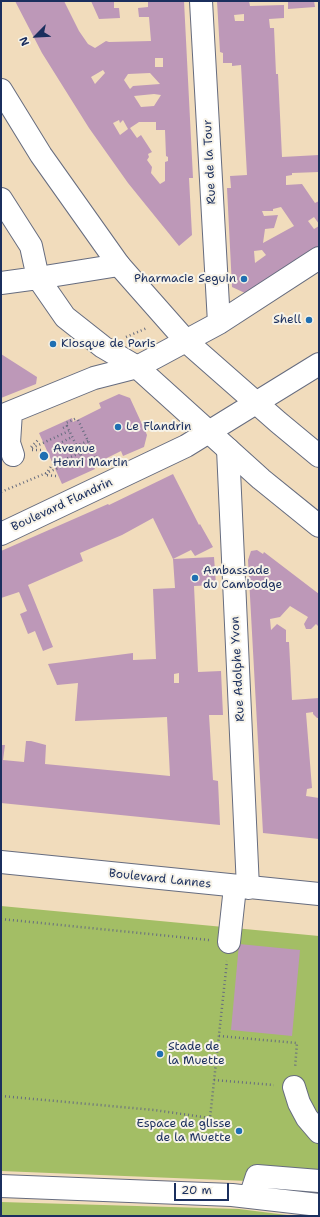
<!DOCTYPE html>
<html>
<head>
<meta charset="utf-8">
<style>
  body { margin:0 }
  #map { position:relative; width:320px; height:1217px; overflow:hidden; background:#f1dcbc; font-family:"Shantell Sans",sans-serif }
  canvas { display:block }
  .frame { position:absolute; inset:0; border:2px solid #1b2f5e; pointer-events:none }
  .north { position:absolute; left:16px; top:16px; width:40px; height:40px; -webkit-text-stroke:3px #f7f3e8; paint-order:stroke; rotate:246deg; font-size:11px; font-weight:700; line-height:16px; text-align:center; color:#1b2f5e }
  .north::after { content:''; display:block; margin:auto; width:14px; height:18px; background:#1b2f5e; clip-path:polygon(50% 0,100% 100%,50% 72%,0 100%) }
  .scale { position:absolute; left:174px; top:1183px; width:55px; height:18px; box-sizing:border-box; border:2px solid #1b2f5e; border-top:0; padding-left:5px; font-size:12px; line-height:14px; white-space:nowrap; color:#1b2f5e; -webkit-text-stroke:3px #f7f3e8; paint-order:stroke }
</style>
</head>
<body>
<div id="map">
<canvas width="320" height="1217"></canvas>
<div class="frame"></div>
<div class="north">N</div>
<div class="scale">20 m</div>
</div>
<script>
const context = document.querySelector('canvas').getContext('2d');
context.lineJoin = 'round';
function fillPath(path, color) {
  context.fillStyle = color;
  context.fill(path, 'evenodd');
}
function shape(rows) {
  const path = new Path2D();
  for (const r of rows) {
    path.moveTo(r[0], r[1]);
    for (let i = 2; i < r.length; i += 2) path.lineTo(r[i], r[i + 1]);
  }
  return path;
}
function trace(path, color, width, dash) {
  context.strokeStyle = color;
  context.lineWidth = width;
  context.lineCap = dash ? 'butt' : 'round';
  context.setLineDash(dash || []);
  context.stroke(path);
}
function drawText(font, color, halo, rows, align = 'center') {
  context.font = font + ' "Shantell Sans",sans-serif';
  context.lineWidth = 4;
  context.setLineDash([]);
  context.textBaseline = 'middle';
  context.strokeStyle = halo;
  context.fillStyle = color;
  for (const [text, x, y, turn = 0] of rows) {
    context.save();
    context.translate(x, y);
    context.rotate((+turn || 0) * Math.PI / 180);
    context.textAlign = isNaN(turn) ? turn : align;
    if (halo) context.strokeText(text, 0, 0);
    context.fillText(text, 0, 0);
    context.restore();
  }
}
fillPath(shape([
  [1,906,319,936,319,1189,248,1181,1,1171],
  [1,1202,239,1209,295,1216,1,1216]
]), '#a3be65');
fillPath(shape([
  [15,1,64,1,79,31,88,44,95,48,106,41,109,42,151,41,149,17,139,17,138,8,148,7,148,1,184,1,193,178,189,178,192,235,179,246,128,183,89,128,42,53],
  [155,58,163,58,163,67,155,67],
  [103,70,105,73,95,84,91,77],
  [150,73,160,84,133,86,130,89,124,80,128,74],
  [154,94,161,95,154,106,141,107,134,96],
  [119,120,120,123,123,120,128,129,120,135,113,123],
  [139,122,156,122,156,130,165,130,166,156,168,157,168,161,165,162,165,181,160,184,151,173,152,167,147,160,149,157,148,154,152,152,141,135,137,138,130,128],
  [91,1,114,1,114,8,119,8,120,18,99,19],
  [217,1,249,1,250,6,284,5,284,18,269,19,270,28,274,28,276,74,278,74,282,157,319,155,319,172,292,173,292,175,286,176,286,185,302,184,315,203,319,201,319,224,314,217,308,221,314,229,319,226,319,246,245,293,232,287,227,188,231,188,230,176,247,175,241,65,232,66,232,63,223,63,223,53,220,52],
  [244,14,244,21,235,21,234,15],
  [281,207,294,226,263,243,265,229,274,228,278,215,264,216,262,211,273,211,273,209],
  [262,250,266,255,255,263,254,251],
  [288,1,314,1,315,7,288,9],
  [1,354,37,377,36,384,1,398],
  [119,394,130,398,147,435,144,447,123,456,121,451,93,465,95,469,62,484,39,433,72,418,73,422,101,408,99,403],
  [173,474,199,525,200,524,213,547,195,556,191,550,173,559,153,518,122,535,80,553,83,561,28,585,53,647,43,651,35,631,28,634,20,614,27,611,19,592,1,598,1,551,108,504,109,505],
  [257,550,263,554,264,552,319,594,318,626,316,624,311,629,306,629,304,624,308,617,290,606,280,617,270,619,271,630,277,624,286,630,286,642,289,642,292,700,319,698,319,718,317,718,313,714,313,712,306,713,312,788,307,789,306,796,319,798,319,839,263,833,248,560,251,551],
  [214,557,216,585,194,586,198,672,221,671,223,715,209,715,213,780,218,781,220,825,1,803,1,745,5,745,3,760,24,762,26,741,31,741,46,745,45,764,170,776,167,717,75,721,78,683,57,685,48,664,133,653,133,660,156,659,153,589,175,588,173,559],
  [179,673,179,683,174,683,174,674],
  [239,944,300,950,292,1036,231,1030]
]), '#bd98b8');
const minor = shape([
  [201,1,219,323],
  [38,278,119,265],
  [11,412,9,443,13,455],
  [1,416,94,378,137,367,156,357,219,323,319,258],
  [228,449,248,888],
  [1,534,186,446,319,364],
  [229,942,235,887],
  [294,1087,299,1103,307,1118,319,1132],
  [1,1186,232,1195,319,1205],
  [250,1197,257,1176,319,1181]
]);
const major = shape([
  [1,90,41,155,119,265,187,342,278,422,319,456],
  [1,199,31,246,38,278,65,317,103,347,137,367,261,479,319,526],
  [1,283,38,278],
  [1,862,319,894]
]);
trace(minor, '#666c7f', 24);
trace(major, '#666c7f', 24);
trace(shape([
  [126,337,147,328],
  [78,420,100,466],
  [67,426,66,423,77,418],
  [63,428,67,426,80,453,84,463,80,465],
  [62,442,72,437],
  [76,446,88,441],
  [31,447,38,440],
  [32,448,69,431],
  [32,450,43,450],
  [56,476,45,475,52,465,80,453],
  [1,492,82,458],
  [1,919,209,940],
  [219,1036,297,1043,295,1068],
  [214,1080,274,1085],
  [1,1096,154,1110,210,1118,227,961]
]), '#666c7f', 2.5, [1, 3]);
trace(minor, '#fff', 22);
trace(major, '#fff', 22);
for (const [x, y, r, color] of [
  [244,279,4,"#1f6fb2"],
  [309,320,4,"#1f6fb2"],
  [53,344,4,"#1f6fb2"],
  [118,427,4,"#1f6fb2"],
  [44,456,5,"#1f6fb2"],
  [195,578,4,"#1f6fb2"],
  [160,1054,4,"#1f6fb2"],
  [239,1131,4,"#1f6fb2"]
]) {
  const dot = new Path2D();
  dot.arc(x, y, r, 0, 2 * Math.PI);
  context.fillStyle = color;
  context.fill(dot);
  trace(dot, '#f7f3e8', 1.5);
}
drawText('12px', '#1b2f5e', '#f7f3e8', [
  ["Rue de la Tour",210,162,-93],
  ["Boulevard Flandrin",62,505,-25],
  ["Rue Adolphe Yvon",238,669,-93],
  ["Boulevard Lannes",160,879,6]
]);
drawText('12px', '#1b2f5e', '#f7f3e8', [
  ["Pharmacie Seguin",236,279,"right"],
  ["Shell",301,320,"right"],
  ["Kiosque de Paris",61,344],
  ["Le Flandrin",126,427],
  ["Avenue",53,449],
  ["Henri Martin",53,463],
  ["Ambassade",203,571],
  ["du Cambodge",203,585],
  ["Stade de",168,1047],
  ["la Muette",168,1061],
  ["Espace de glisse",231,1124,"right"],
  ["de la Muette",231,1138,"right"]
], 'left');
</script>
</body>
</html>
